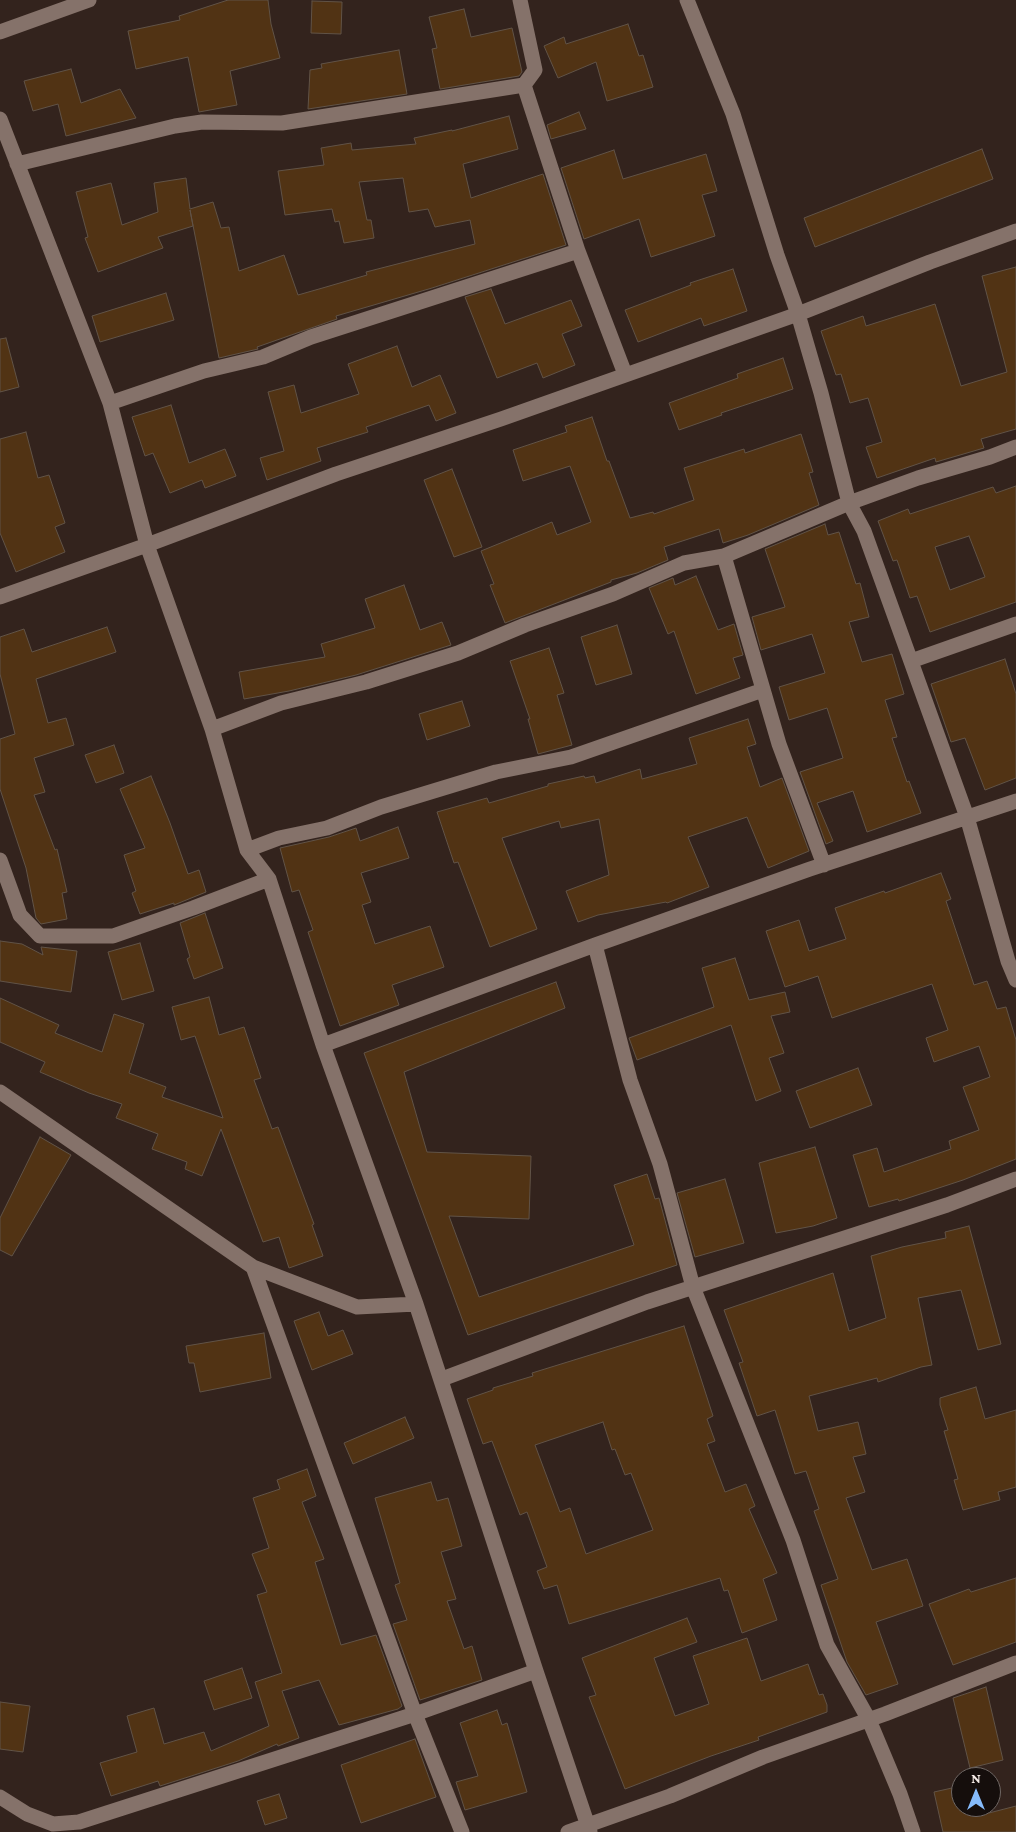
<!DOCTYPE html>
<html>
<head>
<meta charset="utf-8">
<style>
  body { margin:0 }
  #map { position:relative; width:1016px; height:1832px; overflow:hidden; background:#33231d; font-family:"Crimson Pro",serif }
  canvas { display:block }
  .north { position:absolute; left:951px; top:1767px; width:50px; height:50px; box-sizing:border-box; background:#150e0c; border:1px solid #6f6764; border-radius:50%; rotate:0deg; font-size:14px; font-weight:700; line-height:20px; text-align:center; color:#f6ece7 }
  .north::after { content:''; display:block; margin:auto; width:18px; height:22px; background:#86bbfb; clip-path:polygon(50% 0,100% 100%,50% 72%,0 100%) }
</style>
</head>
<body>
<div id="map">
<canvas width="1016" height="1832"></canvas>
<div class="north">N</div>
</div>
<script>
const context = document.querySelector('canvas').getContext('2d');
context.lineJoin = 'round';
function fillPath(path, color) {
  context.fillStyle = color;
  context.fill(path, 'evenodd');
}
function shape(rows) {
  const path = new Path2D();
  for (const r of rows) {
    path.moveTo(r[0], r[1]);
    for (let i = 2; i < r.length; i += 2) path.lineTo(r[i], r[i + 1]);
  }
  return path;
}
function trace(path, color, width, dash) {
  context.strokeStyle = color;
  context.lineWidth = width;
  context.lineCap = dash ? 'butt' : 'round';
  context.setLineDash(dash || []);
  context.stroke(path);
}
const building = shape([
  [228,0,268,0,271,24,280,58,230,71,237,105,199,112,188,57,136,69,128,31,180,20,179,16,228,0],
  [312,1,342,2,341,34,311,33,312,1],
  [464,9,471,37,512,28,522,72,519,76,440,89,432,49,437,48,429,17,464,9],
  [628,24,639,56,643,55,653,87,607,101,596,62,558,78,544,46,564,37,566,44,628,24],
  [399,50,407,94,308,109,310,70,322,68,321,64,399,50],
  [71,69,81,103,120,89,136,118,66,136,58,104,33,111,24,81,71,69],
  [579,112,586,129,551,139,547,125,579,112],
  [509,116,518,149,463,164,471,198,543,174,566,245,432,288,336,316,337,319,257,347,258,349,219,358,190,210,193,226,158,237,163,248,98,272,85,238,88,237,76,192,111,183,122,225,158,212,154,183,186,178,190,209,213,202,221,228,229,227,239,271,284,255,298,295,326,287,367,275,366,272,475,244,470,220,435,227,428,209,409,212,403,178,359,182,367,220,371,220,374,238,344,243,339,221,335,222,332,209,285,215,278,171,324,165,321,148,351,143,352,150,416,144,414,138,452,130,452,131,509,116],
  [982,149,993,179,815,247,804,218,982,149],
  [614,150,623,179,706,154,717,191,702,195,715,236,651,257,639,219,584,239,561,168,614,150],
  [1016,267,1016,429,981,439,984,448,936,462,935,458,877,478,866,447,882,442,868,398,850,403,841,374,836,375,821,331,863,316,866,326,935,304,961,386,1007,372,982,276,1016,267],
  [733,269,747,311,704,326,701,318,638,342,625,310,691,285,690,283,733,269],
  [491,289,505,324,571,300,582,326,562,334,575,365,543,378,537,363,497,378,465,297,491,289],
  [166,293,174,320,100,342,92,316,166,293],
  [6,338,19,387,0,392,0,339,6,338],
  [397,346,412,387,440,375,456,413,436,421,429,405,366,427,368,432,317,448,321,461,267,480,260,458,284,451,268,392,294,385,301,413,359,394,348,364,397,346],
  [783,358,793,389,721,413,722,415,679,430,669,403,738,378,737,374,783,358],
  [171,405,189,463,225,449,236,476,205,488,202,480,170,493,153,453,145,456,132,417,171,405],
  [592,417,607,461,609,461,630,518,653,512,654,514,694,500,684,468,744,449,745,453,801,434,813,472,809,473,819,505,748,535,723,543,719,529,664,547,668,560,637,573,611,580,611,582,505,623,490,585,494,584,481,551,552,522,557,535,591,522,570,466,523,481,513,450,567,432,565,426,592,417],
  [26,432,38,478,49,475,65,523,55,527,65,552,16,572,0,533,0,439,26,432],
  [452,469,482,547,454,557,424,480,452,469],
  [1016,486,1016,602,930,632,917,596,910,598,897,560,893,561,878,521,908,509,910,514,993,487,996,493,1016,486],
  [969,536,985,577,950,590,935,547,969,536],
  [825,524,828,535,839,532,856,584,860,583,869,617,849,622,862,662,892,654,904,694,885,700,897,737,892,738,907,782,909,781,921,813,867,832,853,791,817,803,833,841,826,844,800,772,843,758,827,708,789,720,779,687,825,673,812,634,761,650,752,617,785,607,765,549,825,524],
  [696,576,718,630,734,624,743,655,733,658,740,678,696,694,674,631,668,634,649,588,673,578,675,585,696,576],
  [404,585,420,630,442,622,451,645,356,675,289,691,244,699,239,672,325,657,321,644,375,628,365,599,404,585],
  [617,625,632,674,596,685,581,637,617,625],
  [107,627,116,652,36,679,48,723,66,718,74,745,34,758,45,792,34,795,55,850,57,849,67,892,62,893,67,919,41,924,36,918,26,868,0,789,0,739,15,734,0,674,0,637,24,629,32,652,107,627],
  [549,648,564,693,557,695,572,745,538,754,528,719,530,719,510,661,549,648],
  [1005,659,1016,694,1016,778,985,790,965,738,951,742,931,684,1005,659],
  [462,701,470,726,427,740,419,714,462,701],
  [748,719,756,744,747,747,760,787,782,778,809,851,768,868,747,817,688,837,709,887,667,903,666,902,598,915,578,922,566,891,609,875,599,819,561,828,559,821,502,838,537,929,490,947,458,862,454,863,437,812,487,798,489,803,548,786,548,784,584,776,585,778,594,776,596,783,640,769,642,779,697,764,689,738,748,719],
  [114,745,124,773,96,783,85,755,114,745],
  [151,776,170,823,188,874,199,870,206,892,174,905,174,903,140,914,132,893,136,891,124,855,145,848,120,789,151,776],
  [398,827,409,858,361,873,371,902,362,905,375,944,430,926,444,967,392,985,399,1005,340,1026,308,932,313,930,299,890,292,892,280,848,329,837,356,828,360,841,398,827],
  [941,873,951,899,946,901,974,985,987,981,997,1009,1006,1007,1016,1040,1016,1159,963,1180,899,1201,898,1199,869,1207,853,1155,877,1148,884,1172,951,1149,949,1141,979,1130,963,1087,990,1077,979,1046,934,1062,926,1038,948,1030,932,984,832,1018,818,976,785,987,766,931,799,920,809,951,846,939,835,908,884,891,885,893,941,873],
  [205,913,223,968,194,979,187,959,190,957,180,923,205,913],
  [0,941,22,944,43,955,41,947,77,951,71,992,0,981,0,941],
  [140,943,154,991,122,1000,108,952,140,943],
  [735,958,749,1000,785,992,790,1012,771,1016,784,1053,769,1058,781,1091,756,1101,731,1025,637,1060,629,1038,714,1007,702,968,735,958],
  [556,982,565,1008,404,1072,427,1152,531,1156,529,1219,449,1216,479,1297,634,1245,614,1185,647,1174,655,1199,659,1198,677,1265,468,1335,364,1053,556,982],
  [209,997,219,1035,244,1027,261,1078,254,1080,272,1129,278,1127,314,1224,312,1225,323,1256,289,1268,279,1237,263,1242,221,1129,202,1176,185,1169,187,1162,152,1149,158,1134,116,1118,122,1104,89,1093,40,1072,45,1062,0,1042,0,998,59,1025,55,1033,102,1052,114,1014,144,1024,129,1073,166,1087,162,1097,223,1118,195,1036,181,1040,172,1007,209,997],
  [858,1068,872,1105,810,1128,796,1091,858,1068],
  [40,1137,71,1155,12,1256,0,1250,0,1218,40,1137],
  [815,1147,837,1218,813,1226,776,1233,759,1163,815,1147],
  [725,1179,744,1243,695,1257,677,1193,725,1179],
  [969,1226,1001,1344,978,1350,961,1290,918,1298,932,1365,921,1367,878,1382,877,1378,809,1396,818,1431,858,1422,866,1454,853,1457,865,1492,846,1498,872,1570,907,1559,923,1606,876,1622,898,1684,866,1695,847,1662,821,1585,838,1579,814,1511,819,1509,806,1471,795,1474,775,1410,757,1416,739,1363,743,1362,724,1310,833,1273,849,1331,886,1318,871,1256,902,1247,946,1238,945,1232,969,1226],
  [319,1312,328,1336,343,1330,353,1354,312,1370,294,1321,319,1312],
  [684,1326,713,1416,707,1419,715,1441,707,1444,725,1492,746,1484,755,1506,749,1509,777,1573,763,1579,777,1620,742,1633,728,1590,724,1591,720,1578,569,1624,557,1585,544,1589,537,1571,547,1567,527,1512,520,1515,492,1441,483,1444,467,1399,493,1390,493,1388,533,1376,532,1373,684,1326],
  [603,1422,612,1450,615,1449,625,1475,631,1473,653,1530,586,1554,570,1508,560,1512,535,1445,603,1422],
  [264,1333,271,1378,200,1392,194,1363,189,1363,186,1346,264,1333],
  [976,1387,985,1419,1016,1410,1016,1487,998,1492,1000,1500,963,1510,954,1480,958,1479,944,1431,948,1430,940,1405,940,1398,976,1387],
  [405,1417,414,1438,353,1464,344,1443,405,1417],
  [307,1469,316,1496,302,1502,324,1559,315,1562,341,1645,376,1635,402,1706,398,1709,339,1725,319,1680,282,1691,299,1738,278,1746,277,1744,238,1761,160,1786,158,1781,111,1796,100,1763,137,1752,127,1716,154,1708,164,1744,204,1732,211,1751,269,1726,255,1682,282,1673,257,1595,267,1592,252,1554,269,1548,253,1498,280,1489,277,1480,307,1469],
  [431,1482,437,1501,448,1498,462,1546,441,1552,456,1599,447,1601,464,1649,472,1646,482,1680,420,1700,393,1624,407,1620,395,1585,400,1583,375,1498,431,1482],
  [1016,1578,1016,1642,953,1665,929,1604,969,1589,971,1592,1016,1578],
  [687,1618,697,1642,654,1658,675,1716,709,1704,693,1656,747,1638,761,1681,808,1664,819,1695,823,1694,827,1705,827,1712,758,1737,759,1740,711,1756,625,1789,589,1697,596,1695,582,1658,687,1618],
  [242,1668,252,1698,214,1710,204,1681,242,1668],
  [986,1687,1003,1760,970,1768,953,1698,986,1687],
  [0,1702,30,1706,23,1752,0,1749,0,1702],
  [497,1710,502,1725,507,1723,527,1792,465,1810,456,1782,478,1776,460,1723,497,1710],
  [415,1739,436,1797,361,1823,341,1765,415,1739],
  [961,1786,961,1807,987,1807,989,1813,1016,1806,1016,1832,943,1832,934,1792,961,1786],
  [279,1794,287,1818,265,1825,257,1801,279,1794]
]);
fillPath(building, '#513314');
trace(building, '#615347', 1);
trace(shape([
  [687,0,733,114,777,255,798,314,821,393,849,503,864,531,967,817,1008,961,1016,980],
  [0,32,89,0],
  [524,85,578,251,625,374],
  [0,119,110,403,147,545,212,729,247,850,269,879,323,1045,416,1304,536,1671,590,1832],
  [17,164,175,126,202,122,282,123,524,85,535,70,520,0],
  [110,403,204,371,263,357,311,337,578,251],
  [724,556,779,744,824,865],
  [0,597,147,545,336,474,501,419,798,314,930,262,1016,231],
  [911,661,1016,624],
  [212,729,281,703,366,682,458,653,525,625,613,594,684,563,724,556,849,503,918,478,990,457,1016,447],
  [247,850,279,838,327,828,381,807,496,772,571,757,763,690],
  [0,860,20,915,40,936,113,936,193,908,269,879],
  [595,945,630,1080,660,1164,693,1287,793,1540,827,1645,869,1720,900,1794,913,1832],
  [323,1045,595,945,810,869,1016,801],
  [0,1092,253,1267,357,1307,416,1304],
  [253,1267,415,1714,462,1832],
  [442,1379,647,1302,947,1205,1016,1179],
  [0,1797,27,1814,53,1824,79,1822,415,1714,536,1671],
  [568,1832,670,1796,763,1757,885,1714,1016,1663]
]), '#85726a', 15);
</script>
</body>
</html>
